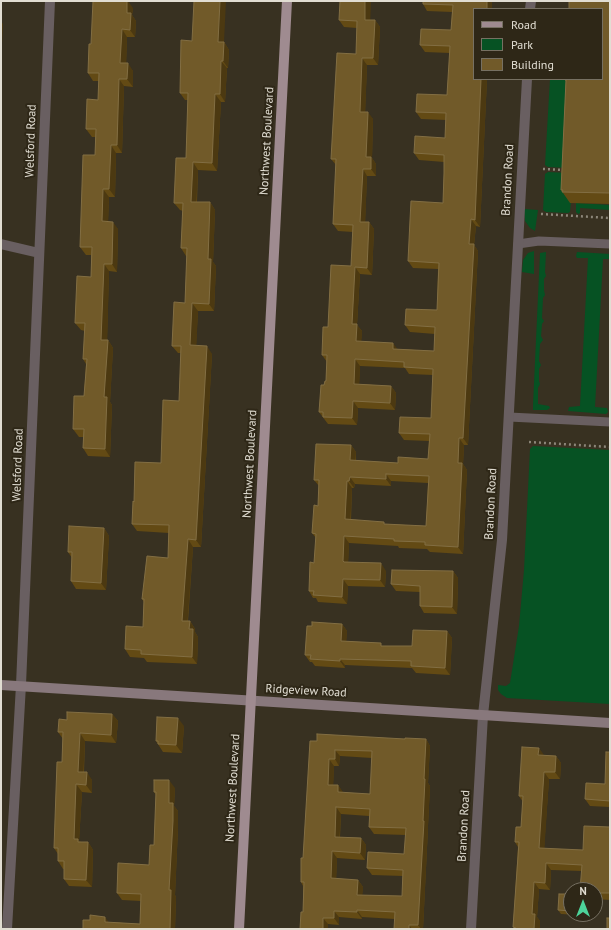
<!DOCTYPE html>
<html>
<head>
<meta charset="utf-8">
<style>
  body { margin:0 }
  #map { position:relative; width:611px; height:930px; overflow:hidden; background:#383121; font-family:"PT Sans",sans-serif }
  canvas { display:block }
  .frame { position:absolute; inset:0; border:2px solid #e1ddd2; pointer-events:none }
  .legend { position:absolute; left:473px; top:8px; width:130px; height:72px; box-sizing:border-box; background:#2e2717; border:1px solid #767062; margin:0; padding:5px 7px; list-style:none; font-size:12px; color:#e1ddd2 }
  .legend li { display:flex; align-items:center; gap:8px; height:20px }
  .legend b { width:20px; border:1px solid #767062 }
  .north { position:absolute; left:563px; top:882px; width:40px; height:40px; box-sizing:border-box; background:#2e2717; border:1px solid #767062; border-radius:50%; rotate:0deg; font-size:11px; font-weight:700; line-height:16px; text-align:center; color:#e1ddd2 }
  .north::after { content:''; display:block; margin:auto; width:14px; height:18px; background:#4dd39a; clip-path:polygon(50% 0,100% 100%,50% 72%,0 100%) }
</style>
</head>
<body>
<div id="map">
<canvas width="611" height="930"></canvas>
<div class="frame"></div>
<ul class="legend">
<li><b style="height:5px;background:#9f8b90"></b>Road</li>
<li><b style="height:11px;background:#065223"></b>Park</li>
<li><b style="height:11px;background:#715a29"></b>Building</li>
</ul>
<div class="north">N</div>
</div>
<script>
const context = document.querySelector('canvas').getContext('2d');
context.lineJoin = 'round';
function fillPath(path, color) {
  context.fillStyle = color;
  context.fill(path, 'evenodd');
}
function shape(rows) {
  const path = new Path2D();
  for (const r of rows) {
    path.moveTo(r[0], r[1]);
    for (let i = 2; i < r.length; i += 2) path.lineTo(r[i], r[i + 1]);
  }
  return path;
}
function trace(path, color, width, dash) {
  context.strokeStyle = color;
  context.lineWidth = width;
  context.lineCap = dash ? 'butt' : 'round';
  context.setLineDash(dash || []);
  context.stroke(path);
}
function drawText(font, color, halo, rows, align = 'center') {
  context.font = font + ' "PT Sans",sans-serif';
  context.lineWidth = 4;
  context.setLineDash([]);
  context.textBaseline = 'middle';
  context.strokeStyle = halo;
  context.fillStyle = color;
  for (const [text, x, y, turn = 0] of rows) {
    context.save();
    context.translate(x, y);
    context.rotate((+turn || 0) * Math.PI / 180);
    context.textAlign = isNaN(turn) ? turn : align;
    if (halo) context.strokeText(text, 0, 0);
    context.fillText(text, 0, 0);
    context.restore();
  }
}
fillPath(shape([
  [550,79,574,79,570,168,548,167,545,165],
  [548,172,570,173,571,201,570,212,568,213,546,212,543,210,545,174],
  [576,203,610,205,610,210,580,208,580,213,578,214,576,212],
  [525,209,538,210,535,231,530,228,525,221,524,211],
  [534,251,534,274,522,272,523,260,528,253],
  [546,252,545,272,546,276,544,279,544,290,545,295,543,298,542,318,544,321,542,324,541,336,543,340,540,344,539,361,541,365,539,369,539,381,540,384,538,388,538,404,549,406,550,408,547,410,533,410,533,405,540,253],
  [577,252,610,254,610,259,603,259,595,407,607,408,608,412,606,414,568,411,569,407,580,406,588,258,577,258,576,256],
  [533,446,610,450,610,704,507,698,501,694,498,690,498,685,506,686,510,683,519,626,524,570,530,449]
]), '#065223');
trace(shape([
  [543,169,564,170],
  [541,214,610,218],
  [529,442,610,447]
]), '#8c8679', 2.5, [2, 3]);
trace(shape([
  [518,244,539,241,610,244],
  [509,417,610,422]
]), '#695f61', 9);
trace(shape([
  [530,9,531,1],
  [1,244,39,253],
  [7,929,21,685,50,1],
  [471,929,483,715,502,540,527,79]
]), '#695f61', 10);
trace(shape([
  [1,685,610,723]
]), '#88787c', 10);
trace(shape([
  [239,929,287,1]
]), '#9f8b90', 10);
fillPath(shape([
  [423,1,492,1,492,9,474,9,474,79,487,79,480,227,476,226,474,245,478,251,468,445,464,445,463,464,467,470,463,554,430,552,427,549,399,548,398,546,349,543,348,562,386,571,385,587,348,586,347,604,318,602,316,598,313,598,309,591,314,563,316,538,312,533,318,506,319,486,314,480,351,445,356,452,356,461,398,463,428,459,429,441,404,440,399,433,431,418,433,375,409,374,405,368,360,366,359,384,391,386,396,393,395,410,358,408,357,425,328,424,319,412,324,385,326,381,327,362,322,355,328,327,351,266,353,232,338,231,333,224,336,165,331,159,356,54,357,28,344,27,339,20,375,20,380,27,378,65,367,65,365,112,373,119,372,158,376,164,376,176,367,176,365,222,369,222,374,229,372,275,360,274,357,325,362,331,361,341,398,349,434,351,435,334,410,332,405,325,437,310,438,269,413,268,408,261,443,203,444,173,444,162,419,160,414,153,445,138,446,120,421,119,416,112,447,95,450,53,425,52,420,45,451,30,452,12,427,11,423,4],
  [391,481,428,483,426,526,385,524,351,520,352,488,354,488,355,484,391,486],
  [610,1,610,204,570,203,561,190,566,81,565,80],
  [133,8,132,15,136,21,135,37,127,37,126,63,133,71,133,87,124,86,122,153,116,153,115,197,109,197,108,221,118,229,117,272,109,271,107,340,108,340,113,348,110,402,112,405,110,457,88,456,83,448,83,437,79,437,73,429,84,396,86,364,83,359,85,331,81,330,75,323,91,277,91,255,86,255,80,247,95,155,95,137,92,137,86,129,98,100,99,81,93,81,88,73,91,44],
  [224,42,229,50,228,68,227,68,225,102,221,102,217,171,198,170,197,202,210,202,215,210,213,262,216,266,214,311,198,311,196,345,212,354,201,547,193,547,188,621,190,621,195,629,195,632,198,637,197,664,147,662,144,658,130,657,125,649,143,627,144,602,142,599,168,558,169,533,137,531,132,524,134,502,161,463,179,401,181,353,178,353,172,346,185,303,187,256,186,256,181,248,183,211,180,210,174,203,186,158,188,100,185,100,180,93],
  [104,528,109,536,106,590,76,589,71,581,72,558,68,552],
  [453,571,458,578,457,614,424,613,420,606,420,592,396,591,391,584],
  [342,624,347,631,346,641,383,646,412,646,447,631,452,638,450,675,416,673,412,668,345,665,345,668,315,666,312,662,310,662,305,655],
  [112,714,118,721,116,743,85,741,84,772,92,780,92,793,82,792,79,841,81,842,88,842,93,850,92,887,69,886,64,879,64,869,63,869,58,861,58,854,54,848,62,762,63,739,58,732,67,720],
  [184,726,182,753,163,752,156,741],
  [426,739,430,746,428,783,430,786,428,826,428,828,423,929,394,929,395,919,362,917,362,919,339,917,339,925,328,924,328,929,300,929,303,912,303,886,301,882,317,741],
  [340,756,372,758,370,794,343,793,338,785,333,785,334,766,339,766],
  [341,814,369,816,369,827,374,834,406,835,404,854,367,868,372,875,403,876,402,896,362,895,363,887,358,880,336,879,337,858,365,860,366,845,361,838,340,837],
  [610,752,610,807,590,806,585,799,605,784],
  [544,755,556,756,561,763,560,779,549,779,544,849,583,850,610,827,610,900,595,899,595,890,582,871,551,870,550,890,539,889,537,917,540,921,540,929,514,929,513,927,518,847,515,842,521,827,523,802,519,796],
  [175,788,174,806,178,811,178,828,175,895,176,897,175,929,109,922,140,924,141,901,122,900,117,893,149,865,154,845,156,795,154,792],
  [571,894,571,914,578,914,578,915,561,914,558,910]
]), '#634a14');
fillPath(shape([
  [127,1,128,1,133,8,132,15,136,21,135,37,130,30,127,13],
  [220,1,226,1,224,42,229,50,228,68,223,61,218,42],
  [365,1,371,1,370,27,365,20],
  [487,1,492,1,492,9,487,9],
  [375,20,380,27,378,65,373,58],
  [1,21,3,24,2,44,1,42],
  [122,29,127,37,126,71,120,63],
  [362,58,367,65,365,119,360,112],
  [221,61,227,68,225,102,220,94],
  [128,63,133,71,133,87,127,79],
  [119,79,124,86,122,153,117,145],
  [481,79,487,79,480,227,475,220],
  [215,94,221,102,217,171,212,163],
  [368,112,373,119,372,158,376,164,376,176,371,169,366,157],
  [111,145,116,153,115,197,109,189],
  [193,162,198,170,196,209,191,202],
  [363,169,367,176,365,229,360,222],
  [103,189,109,197,108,229,102,221],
  [210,202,215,210,213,262,216,266,214,311,209,304,208,259],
  [471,219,476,226,474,245,478,251,468,445,463,438,469,244],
  [113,222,118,229,117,272,112,264],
  [369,222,374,229,372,275,367,268],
  [104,264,109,271,107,348,101,340],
  [355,267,360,274,357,325,362,331,361,348,356,341,352,324],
  [192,303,198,311,196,353,190,345],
  [108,340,113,348,110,402,112,405,110,457,105,449,104,397],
  [393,343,398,350,393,349],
  [207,346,212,354,201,547,196,540],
  [355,359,360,366,359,391,354,384],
  [391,386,396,393,395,410,390,403],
  [353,401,358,408,357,425,352,418],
  [459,438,464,445,463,464,467,470,463,554,458,547,458,463],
  [351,445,356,452,355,467,350,460],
  [386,474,391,481,391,486,386,479],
  [350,477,355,484,354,488,349,481],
  [347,481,352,488,350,526,345,519],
  [104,528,109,536,106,590,101,583],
  [344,536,349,543,348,568,343,561],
  [188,539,193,547,187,629,182,621],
  [381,563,386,571,385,587,380,580],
  [453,571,458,578,457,614,452,607],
  [343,579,348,586,347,604,342,597],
  [190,621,195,629,195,632,198,637,197,664,192,657,189,629],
  [342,624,347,631,346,648,341,641],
  [447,631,452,638,450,675,445,668],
  [340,659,345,665,345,668,340,661],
  [112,714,118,721,116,743,111,735],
  [178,718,184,726,182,753,176,745],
  [80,733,85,741,83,779,78,772],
  [426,739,430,746,428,783,430,786,428,826,428,828,423,929,421,929,418,925,423,821,424,779],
  [539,748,544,755,543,762,538,755],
  [335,750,340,756,339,766,335,759],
  [556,756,561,763,560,779,555,772],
  [329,759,334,766,333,792,328,785],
  [87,772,92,780,92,793,86,785],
  [544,772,549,779,544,855,539,848],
  [169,780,175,788,174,806,178,811,178,828,175,895,176,897,175,929,170,929,169,803],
  [76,784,82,792,79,841,84,847,74,839],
  [338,785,343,792,342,799,338,792],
  [336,807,341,814,339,844,335,837],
  [361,838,366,845,365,860,360,853],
  [88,842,93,850,92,887,86,880],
  [332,851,337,858,336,885,331,878],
  [546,863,551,870,550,890,545,883],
  [358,880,363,887,362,901,357,895],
  [534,882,539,889,537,917,540,921,540,929,534,929,532,914],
  [357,910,362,917,362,919,357,912],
  [334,911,339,917,339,925,334,918],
  [105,917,110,924,105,922],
  [323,918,328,924,328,929,323,929],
  [409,925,412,929,409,929]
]), '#4c3911');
const building = shape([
  [93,1,127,1,127,13,131,13,130,30,122,29,120,63,128,63,127,79,119,79,117,145,111,145,109,189,103,189,102,221,113,222,112,264,104,264,101,340,108,340,104,397,107,397,105,449,83,448,84,429,73,429,74,396,84,396,87,359,83,359,85,323,75,323,77,276,91,277,92,247,80,247,83,155,95,155,96,129,86,129,87,99,98,100,99,73,88,73,89,44,91,44,93,1],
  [194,1,220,1,218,42,224,42,223,61,221,61,220,94,215,94,212,163,193,162,191,202,210,202,208,259,211,259,209,304,192,303,190,345,207,346,196,540,188,539,182,621,190,621,189,629,193,629,192,657,141,654,141,650,125,649,126,626,143,627,144,599,142,599,147,556,168,558,169,525,132,524,133,501,134,502,135,462,161,463,163,400,179,401,181,346,172,346,174,302,185,303,187,248,181,248,183,203,174,203,176,158,186,158,188,93,180,93,181,40,192,41,194,1],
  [340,1,365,1,365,20,375,20,373,58,362,58,360,112,368,112,366,157,371,157,371,169,363,169,360,222,369,222,367,268,355,267,352,324,357,324,356,341,393,343,393,349,434,351,435,327,405,325,406,309,437,310,439,263,408,261,410,220,411,201,443,203,444,173,444,155,414,153,415,136,445,138,446,113,416,112,417,94,447,95,450,46,420,45,421,29,451,30,453,5,423,4,423,1,487,1,487,9,474,9,474,79,481,79,475,220,471,219,469,244,474,244,463,438,459,438,458,463,462,463,458,547,425,545,425,542,394,541,394,539,344,536,343,561,344,562,381,563,380,580,343,579,342,597,313,595,314,591,309,591,310,562,314,563,316,534,312,533,314,505,318,506,319,480,314,480,316,444,351,445,350,460,398,463,398,457,428,459,430,434,399,433,400,417,431,418,433,369,404,367,404,362,355,359,354,384,391,386,390,403,353,401,352,418,323,417,323,412,319,412,321,385,324,385,325,381,326,381,327,355,322,355,323,327,328,327,331,265,351,266,353,225,333,224,336,159,331,159,337,53,356,54,357,21,339,20,340,1],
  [386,474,429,476,426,526,384,524,384,522,345,519,347,481,349,481,350,477,386,479,386,474],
  [569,1,610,1,610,193,562,192,563,190,561,190,566,80,565,80,565,79,602,79,602,9,569,9,569,1],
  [69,526,104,528,101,583,71,581,72,552,68,552,69,526],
  [392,570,453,571,452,607,420,606,420,586,391,584,392,570],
  [312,622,342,624,341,641,381,643,381,646,412,646,413,630,447,631,445,668,411,666,411,661,340,659,340,661,310,659,311,655,305,655,307,626,312,626,312,622],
  [67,712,112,714,111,735,80,733,78,772,87,772,86,785,76,784,74,839,78,839,78,842,88,842,86,880,64,879,64,861,58,861,58,848,54,848,57,762,62,762,63,732,58,732,59,719,67,720,67,712],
  [157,717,178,718,176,745,158,744,158,741,156,741,157,717],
  [317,734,405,739,405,738,426,739,424,779,425,779,423,821,424,821,418,925,409,925,409,929,394,929,395,912,357,910,357,912,334,911,334,918,323,918,323,929,300,929,301,912,303,912,304,882,301,882,301,858,303,858,310,741,317,741,317,734],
  [335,750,372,751,370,794,338,792,338,785,328,785,329,759,335,759,335,750],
  [336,807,370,809,369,827,406,828,404,854,368,852,367,868,403,870,402,896,357,895,358,880,331,878,332,851,360,853,361,838,335,837,336,807],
  [522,747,539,748,538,755,556,756,555,772,544,772,539,848,583,850,584,826,610,827,610,893,595,893,595,890,580,890,582,865,546,863,545,883,534,882,532,914,535,914,534,929,516,929,516,928,513,927,519,842,515,842,516,827,521,827,523,796,519,796,522,747],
  [606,752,610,752,610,801,585,799,586,783,605,784,606,752],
  [154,780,169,780,169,803,173,803,173,821,169,890,171,890,170,929,83,929,83,920,90,920,90,915,105,917,105,922,140,924,141,894,117,893,118,863,149,865,150,845,154,845,156,792,154,792,154,780],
  [559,894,571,894,571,911,558,910,559,894],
  [607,918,610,918,610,929,607,929,607,918]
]);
fillPath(building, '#715a29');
trace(building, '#826e43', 1);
drawText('12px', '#e1ddd2', '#2e2717', [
  ["Welsford Road",31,141,-88],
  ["Northwest Boulevard",267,141,-87],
  ["Brandon Road",508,180,-87],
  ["Northwest Boulevard",250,464,-87],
  ["Welsford Road",18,465,-88],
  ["Brandon Road",491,504,-87],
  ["Ridgeview Road",306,691,3],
  ["Northwest Boulevard",233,788,-87],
  ["Brandon Road",464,826,-87]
]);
</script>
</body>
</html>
